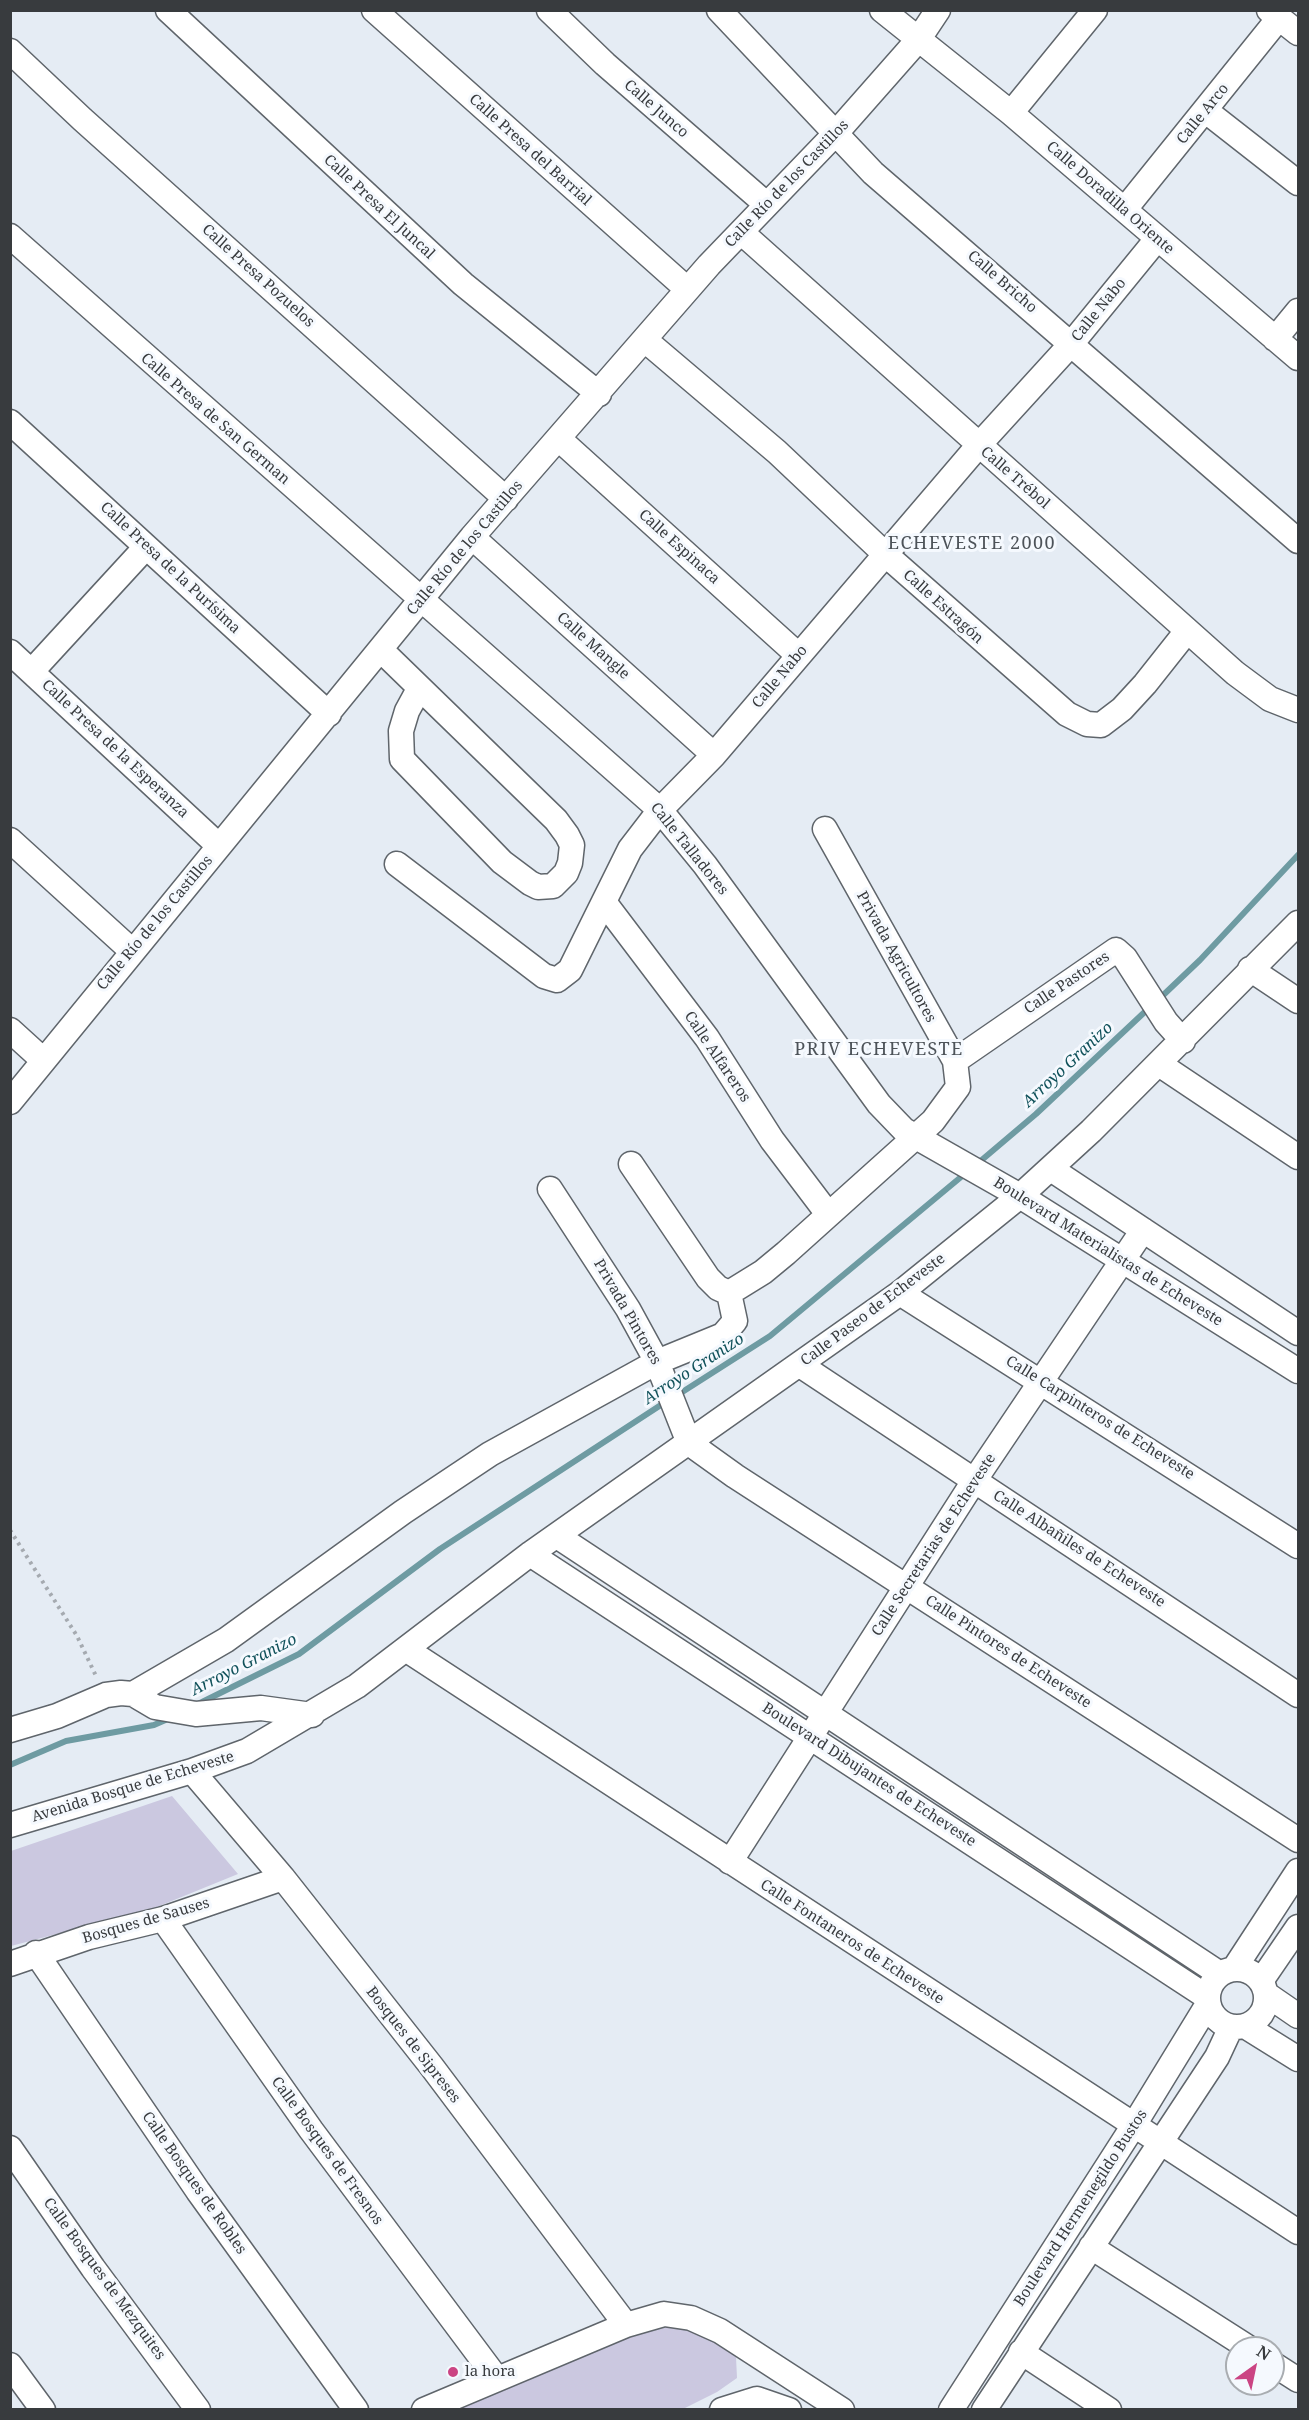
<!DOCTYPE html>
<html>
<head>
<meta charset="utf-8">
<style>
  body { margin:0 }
  #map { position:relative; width:1309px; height:2420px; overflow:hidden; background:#e5ecf4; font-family:"Noto Serif",serif }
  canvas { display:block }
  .frame { position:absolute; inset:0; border:12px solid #383b3e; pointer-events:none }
  .north { position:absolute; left:1225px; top:2336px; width:60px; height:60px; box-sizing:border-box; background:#f5f9fe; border:2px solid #a9adb1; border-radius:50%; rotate:33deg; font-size:16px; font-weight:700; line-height:24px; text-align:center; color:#383b3e }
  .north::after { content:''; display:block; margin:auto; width:21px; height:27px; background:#cb4483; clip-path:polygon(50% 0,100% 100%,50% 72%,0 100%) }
</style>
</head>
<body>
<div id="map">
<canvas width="1309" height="2420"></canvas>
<div class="frame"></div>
<div class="north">N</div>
</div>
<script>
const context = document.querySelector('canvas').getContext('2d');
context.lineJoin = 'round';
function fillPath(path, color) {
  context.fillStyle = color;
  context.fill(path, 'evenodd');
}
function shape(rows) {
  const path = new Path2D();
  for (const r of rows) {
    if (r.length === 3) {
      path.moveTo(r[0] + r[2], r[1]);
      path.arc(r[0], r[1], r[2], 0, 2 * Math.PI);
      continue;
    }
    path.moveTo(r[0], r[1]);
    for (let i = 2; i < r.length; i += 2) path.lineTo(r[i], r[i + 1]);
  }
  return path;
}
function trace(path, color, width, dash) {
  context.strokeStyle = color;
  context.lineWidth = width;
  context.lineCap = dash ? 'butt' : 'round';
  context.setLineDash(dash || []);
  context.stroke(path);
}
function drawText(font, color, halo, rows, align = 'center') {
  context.font = font + ' "Noto Serif",serif';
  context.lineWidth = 6;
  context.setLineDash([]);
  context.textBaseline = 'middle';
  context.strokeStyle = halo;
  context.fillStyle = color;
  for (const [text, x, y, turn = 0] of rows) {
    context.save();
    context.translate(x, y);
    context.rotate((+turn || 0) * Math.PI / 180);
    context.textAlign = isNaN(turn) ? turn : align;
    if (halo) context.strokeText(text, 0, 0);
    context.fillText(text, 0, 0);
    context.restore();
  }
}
fillPath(shape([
  [172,1796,238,1874,152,1909,11,1946,11,1851],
  [669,2320,723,2342,736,2357,737,2378,717,2392,683,2409,430,2410]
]), '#cbc8e0');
trace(shape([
  [1157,1001,1200,960,1298,855],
  [977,1164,1036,1114,1150,1007],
  [676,1396,770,1336,967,1172],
  [198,1704,299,1654,440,1549,667,1401],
  [10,1765,66,1741,154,1725,170,1718]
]), '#6e9ba2', 6);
const minor = shape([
  [168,10,463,284,599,394],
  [374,10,687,289],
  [549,10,605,64,766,204],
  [719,10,873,173,1298,541],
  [882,10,1011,113,1298,358],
  [1269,10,1298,33],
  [10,51,82,119,506,499],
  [1206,111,1298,183],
  [1011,113,1095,10],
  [1125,209,1279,18],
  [741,232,1235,673,1270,699,1298,710],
  [10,236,660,810,705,865,879,1104,904,1130,1020,1196,1298,1371],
  [1275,339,1298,311],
  [645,340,777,452,885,554,1067,714,1087,724,1101,725,1122,709,1145,684,1187,631],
  [10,422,329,714],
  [559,439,798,655],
  [472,537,714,755],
  [382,651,556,820,567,835,572,845,570,863,566,873,553,886,538,887,530,883,502,862,402,759,401,731,407,711,419,689],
  [10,652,219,846],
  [32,671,146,547],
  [10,840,132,951],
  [397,864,544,976,557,980,570,970,630,849,660,810,714,755,978,446,1072,343,1157,239],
  [604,902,707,1038,772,1140,828,1214],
  [1250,969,1298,1001],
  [10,1030,43,1060],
  [955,1061,1116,950,1125,958,1166,1022,1183,1041],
  [1159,1064,1298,1157],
  [10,1102,472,537,709,265,836,133,918,40,938,10],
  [631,1164,708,1278,718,1288,729,1293],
  [1051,1169,1298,1333],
  [550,1189,628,1309,657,1362,689,1443,735,1476,1298,1840],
  [729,1293,763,1272,786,1253,933,1121,958,1087,955,1061,825,829],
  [900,1293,1298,1546],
  [800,1365,1298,1695],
  [557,1536,1220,1974],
  [530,1554,1207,1997],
  [407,1650,1298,2232],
  [133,1694,226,1640,403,1512,490,1454,657,1362,723,1335,735,1321,729,1293],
  [10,1730,57,1716,106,1695,121,1693,133,1694,155,1707,196,1714,261,1708,312,1715],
  [192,1771,283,1878,432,2067,626,2325],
  [10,1825,192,1771,247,1751,357,1686,530,1554,900,1293,1020,1196,1091,1131,1298,923],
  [730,1862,974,1481,1143,1230],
  [163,1919,311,2130,497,2379],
  [36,1953,198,2191,356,2410],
  [10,1964,89,1937,163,1919,283,1878],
  [1237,1998,29],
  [1234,1969,1298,1871],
  [1261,1981,1298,1927],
  [1266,1994,1298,2016],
  [1245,2026,1298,2059],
  [10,2148,93,2268,198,2410],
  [1091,2247,1249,2348],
  [1021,2352,1109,2410],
  [1273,2364,1298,2380],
  [10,2365,43,2410],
  [424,2410,626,2325,664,2314,691,2318,720,2331,842,2410],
  [722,2410,757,2399,789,2410],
  [951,2410,1134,2125,1208,2004],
  [984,2410,1217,2057,1231,2027]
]);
trace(minor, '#5f656b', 27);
trace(shape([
  [10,1530,77,1636,96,1676]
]), '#a5aab0', 4, [3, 4.5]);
trace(minor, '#fff', 24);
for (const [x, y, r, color] of [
  [453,2372,6,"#cb4483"]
]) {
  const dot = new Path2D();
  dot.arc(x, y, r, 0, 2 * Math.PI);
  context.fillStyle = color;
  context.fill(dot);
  trace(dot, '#f5f9fe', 2);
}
drawText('15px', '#383b3e', '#f5f9fe', [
  ["Calle Junco",656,109,41],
  ["Calle Arco",1203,114,-51],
  ["Calle Presa del Barrial",530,150,42],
  ["Calle Río de los Castillos",787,184,-46],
  ["Calle Doradilla Oriente",1110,198,41],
  ["Calle Presa El Juncal",379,207,43],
  ["Calle Presa Pozuelos",258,276,42],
  ["Calle Bricho",1002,282,41],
  ["Calle Nabo",1099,310,-51],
  ["Calle Presa de San German",215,419,41],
  ["Calle Trébol",1015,478,41],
  ["Calle Espinaca",679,547,42],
  ["Calle Río de los Castillos",465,548,-50],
  ["Calle Presa de la Purísima",170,568,43],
  ["Calle Estragón",943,607,42],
  ["Calle Mangle",593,646,42],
  ["Calle Nabo",780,677,-50],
  ["Calle Presa de la Esperanza",115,749,43],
  ["Calle Talladores",689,849,51],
  ["Calle Río de los Castillos",155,923,-50],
  ["Privada Agricultores",896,957,61],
  ["Calle Pastores",1067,983,-34],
  ["Calle Alfareros",717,1057,56],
  ["Boulevard Materialistas de Echeveste",1108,1252,32],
  ["Calle Paseo de Echeveste",873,1310,-37],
  ["Privada Pintores",627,1312,60],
  ["Calle Carpinteros de Echeveste",1100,1418,32],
  ["Calle Secretarias de Echeveste",934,1545,-57],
  ["Calle Albañiles de Echeveste",1079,1549,33],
  ["Calle Pintores de Echeveste",1008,1652,33],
  ["Boulevard Dibujantes de Echeveste",869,1775,33],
  ["Avenida Bosque de Echeveste",133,1787,-17],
  ["Bosques de Sauses",146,1921,-16],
  ["Calle Fontaneros de Echeveste",852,1942,33],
  ["Bosques de Sipreses",413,2045,52],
  ["Calle Bosques de Fresnos",327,2151,54],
  ["Calle Bosques de Robles",194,2183,55],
  ["Boulevard Hermenegildo Bustos",1081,2208,-57],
  ["Calle Bosques de Mezquites",104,2279,54]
]);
drawText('15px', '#383b3e', '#f5f9fe', [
  ["la hora",465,2372]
], 'left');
drawText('italic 16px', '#11525b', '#f5f9fe', [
  ["Arroyo Granizo",1068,1065,-43],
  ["Arroyo Granizo",694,1369,-33],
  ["Arroyo Granizo",244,1665,-27]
]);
context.letterSpacing = '1.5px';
drawText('18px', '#4d5359', '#f5f9fe', [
  ["ECHEVESTE 2000",972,544],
  ["PRIV ECHEVESTE",879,1050]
]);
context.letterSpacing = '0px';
</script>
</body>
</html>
